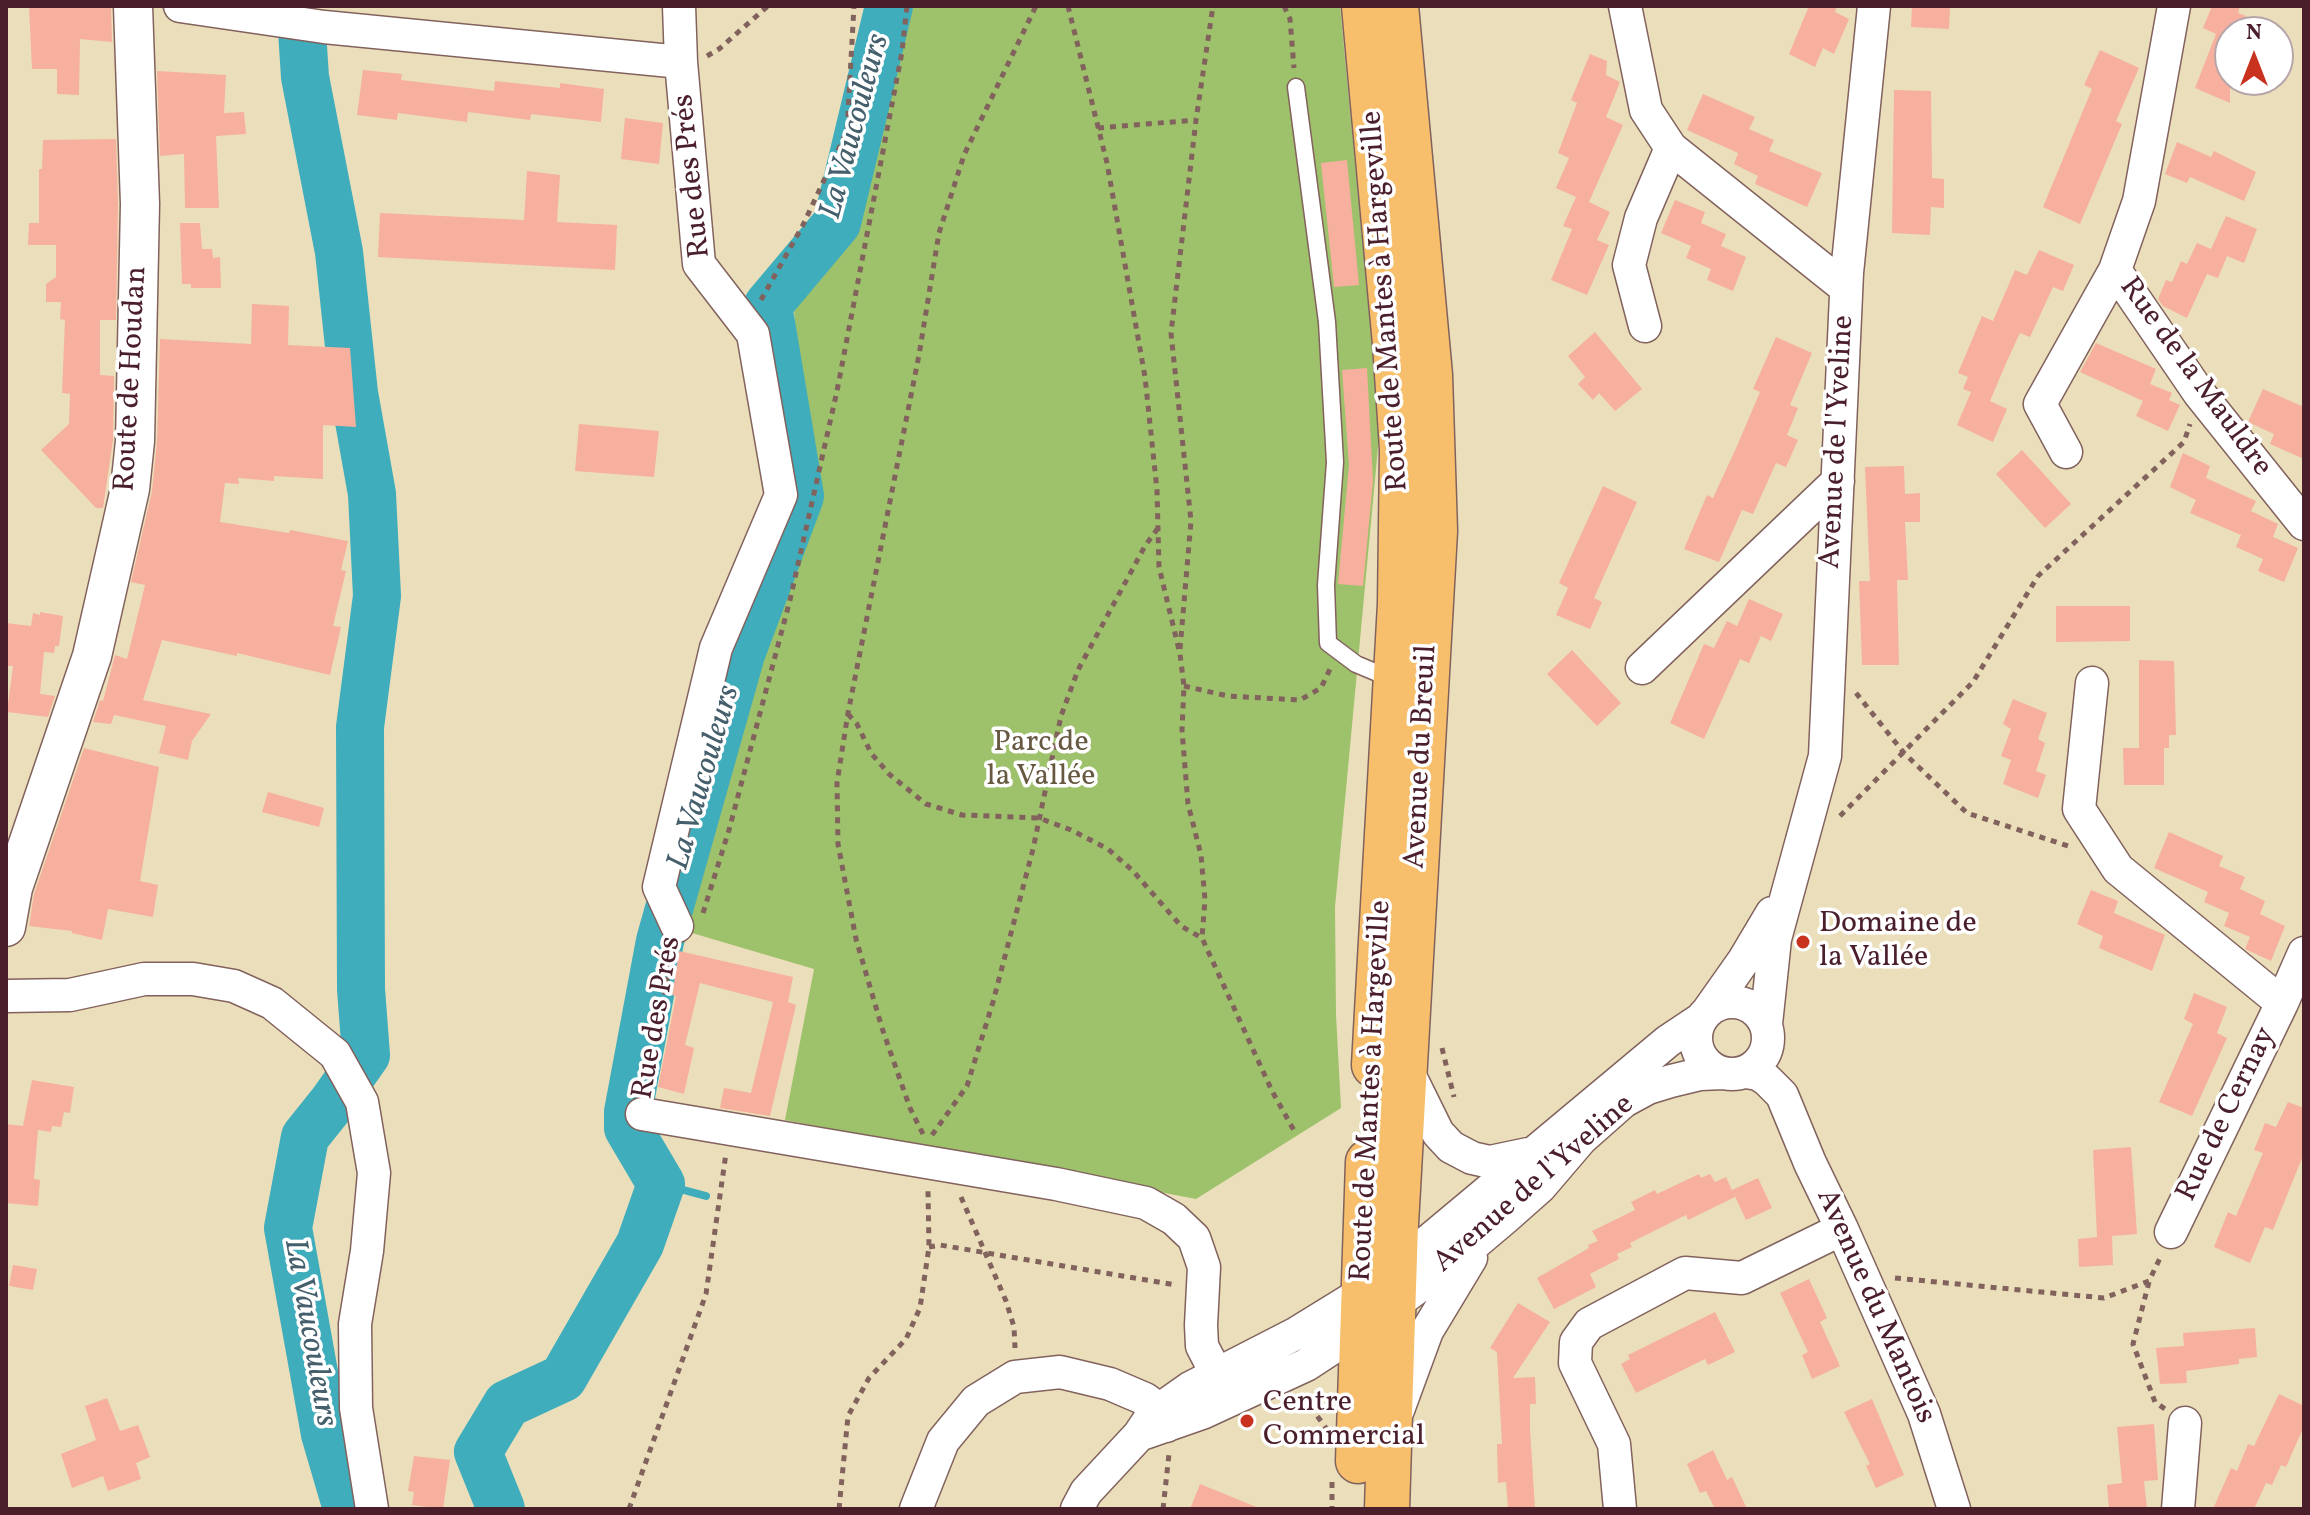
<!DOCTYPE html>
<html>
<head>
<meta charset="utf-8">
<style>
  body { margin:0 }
  #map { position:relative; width:2310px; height:1515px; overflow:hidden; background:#ebdfbb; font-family:Vollkorn,serif }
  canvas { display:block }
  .frame { position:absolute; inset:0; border:8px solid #4a1f2b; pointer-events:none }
  .north { position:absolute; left:2214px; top:16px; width:80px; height:80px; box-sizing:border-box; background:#fff; border:2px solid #b7a5aa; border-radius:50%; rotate:0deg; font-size:22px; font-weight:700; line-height:32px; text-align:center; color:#4a1f2b }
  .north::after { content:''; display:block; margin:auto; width:28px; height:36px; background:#c8321e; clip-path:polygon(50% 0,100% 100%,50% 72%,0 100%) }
</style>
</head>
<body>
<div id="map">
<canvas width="2310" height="1515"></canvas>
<div class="frame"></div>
<div class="north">N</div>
</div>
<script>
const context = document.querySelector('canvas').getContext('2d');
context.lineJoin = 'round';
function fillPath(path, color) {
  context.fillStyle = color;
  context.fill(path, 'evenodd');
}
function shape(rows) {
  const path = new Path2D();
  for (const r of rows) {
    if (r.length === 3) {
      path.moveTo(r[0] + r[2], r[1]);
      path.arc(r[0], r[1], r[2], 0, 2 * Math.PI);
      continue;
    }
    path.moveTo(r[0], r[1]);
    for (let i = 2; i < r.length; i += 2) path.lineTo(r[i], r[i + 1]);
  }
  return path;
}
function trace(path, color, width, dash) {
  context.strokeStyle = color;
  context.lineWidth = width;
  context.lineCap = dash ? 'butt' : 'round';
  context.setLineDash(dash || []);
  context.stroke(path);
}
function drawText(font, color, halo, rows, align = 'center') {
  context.font = font + ' Vollkorn,serif';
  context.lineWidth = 7;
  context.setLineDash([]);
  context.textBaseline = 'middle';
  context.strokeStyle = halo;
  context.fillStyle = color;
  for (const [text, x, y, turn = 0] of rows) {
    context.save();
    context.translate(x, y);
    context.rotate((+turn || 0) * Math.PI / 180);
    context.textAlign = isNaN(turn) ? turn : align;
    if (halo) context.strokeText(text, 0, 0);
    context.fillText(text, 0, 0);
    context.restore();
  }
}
fillPath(shape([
  [889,6,1340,6,1380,426,1335,907,1336,1015,1341,1108,1196,1199,785,1120,814,969,692,933,685,889,788,541,805,470,793,295,853,215,890,15]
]), '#9ec16b');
fillPath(shape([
  [655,918,662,941,656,996,637,991,642,957]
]), '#3fadbc');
trace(shape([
  [661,1184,706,1196]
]), '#3fadbc', 8);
trace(shape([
  [302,31,305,77,339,252,354,393,372,494,377,596,360,727,361,989,366,1055,333,1102,305,1137,288,1228,325,1434,347,1509],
  [501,1509,478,1452,507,1404,563,1378,640,1244,661,1184,628,1128,628,1112,660,941,741,654,800,496,768,305,837,223,889,6]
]), '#3fadbc', 48);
fillPath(shape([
  [29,6,111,6,112,42,80,39,79,95,57,94,57,69,32,69],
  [1809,6,1837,6,1835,12,1849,19,1834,54,1823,48,1815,67,1789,54],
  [1912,6,1950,6,1949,29,1911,27],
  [2212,6,2240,6,2238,13,2246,16,2239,32,2230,32,2230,103,2195,88,2216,34,2203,28],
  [2100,50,2139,68,2116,121,2122,124,2080,224,2043,207,2092,89,2084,85],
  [1590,54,1607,61,1606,75,1620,82,1606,117,1623,125,1589,202,1610,212,1597,240,1609,245,1587,295,1551,280,1572,229,1563,226,1576,197,1556,188,1569,158,1558,153,1577,103,1571,100],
  [363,70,402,74,401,80,494,91,495,81,560,88,560,83,604,89,601,122,531,114,530,120,468,112,467,122,398,113,397,120,357,115],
  [157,71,226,75,224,113,244,112,246,134,216,136,219,208,185,208,184,154,160,156],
  [1894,90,1931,91,1932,178,1944,179,1944,208,1931,207,1930,235,1892,233],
  [1703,94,1755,117,1749,129,1774,140,1769,151,1822,173,1807,207,1755,184,1758,176,1734,164,1738,153,1687,130],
  [625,118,663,123,659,164,621,159],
  [116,139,118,204,116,320,100,320,100,375,114,376,113,440,103,508,96,508,41,450,69,424,70,394,62,393,65,320,60,319,61,302,46,302,46,284,56,277,56,245,28,245,29,223,39,223,39,169,42,169,43,140],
  [2177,142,2211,157,2214,151,2256,172,2244,201,2190,177,2187,183,2165,174],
  [1347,160,1359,285,1334,287,1321,163],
  [527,171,560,175,557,222,617,225,615,270,378,257,380,213,524,220],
  [1675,200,1705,212,1701,223,1726,234,1721,246,1746,257,1733,291,1707,280,1711,269,1686,258,1691,246,1661,233],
  [2226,216,2257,229,2244,263,2227,256,2218,278,2207,274,2187,318,2163,306,2158,299,2166,280,2172,282,2181,261,2187,264,2197,243,2211,249],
  [180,223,200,223,202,249,212,249,213,258,220,257,221,288,191,288,191,284,182,284],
  [2039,250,2074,265,2063,291,2053,287,2030,337,2020,333,2007,361,1990,401,2007,409,1993,442,1957,425,1971,392,1963,389,1968,377,1958,373,1982,316,1993,321,2015,270,2027,275],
  [252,304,289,306,288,345,350,348,356,427,323,425,323,479,274,476,274,481,238,478,239,484,225,483,220,522,289,533,290,530,348,541,341,570,346,571,333,626,341,627,330,675,237,653,237,656,162,640,143,700,211,714,192,741,188,760,159,753,166,726,114,715,111,724,93,722,100,700,103,701,115,655,127,659,145,585,131,582,152,491,157,441,160,339,251,344],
  [1595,332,1642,389,1615,411,1599,393,1593,400,1578,384,1585,377,1568,356],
  [1776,337,1812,353,1790,405,1798,408,1787,435,1798,440,1786,467,1776,463,1753,514,1742,510,1719,562,1684,549,1707,495,1713,498,1737,446,1760,392,1753,389],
  [2096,343,2156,369,2148,389,2150,384,2172,393,2169,400,2180,405,2168,431,2136,416,2143,401,2080,372],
  [1367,368,1373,481,1363,586,1338,584,1349,465,1342,370],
  [2263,389,2304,407,2304,459,2270,444,2274,434,2248,422],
  [579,424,659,431,654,477,575,471],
  [2022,450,2071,504,2045,528,1996,474],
  [2183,453,2210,466,2206,478,2256,501,2251,511,2278,524,2273,537,2298,548,2284,582,2258,571,2263,559,2236,547,2241,535,2190,513,2196,500,2170,487],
  [1904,466,1905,494,1920,493,1920,522,1905,522,1908,580,1897,580,1899,665,1862,665,1859,581,1870,581,1865,467],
  [1603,486,1637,502,1594,598,1602,602,1590,629,1556,615,1568,588,1559,583],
  [1749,599,1783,614,1771,641,1761,636,1749,663,1740,659,1704,739,1670,723,1704,644,1714,648,1727,621,1737,626],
  [2056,606,2130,606,2130,641,2056,642],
  [40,612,63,616,59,646,55,646,54,653,44,652,40,694,55,696,48,717,7,712,13,666,6,666,6,623,31,626,33,613,40,615],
  [1572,650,1621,703,1597,726,1547,674],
  [2139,660,2174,661,2176,735,2169,735,2169,748,2164,748,2164,785,2124,785,2123,748,2139,748],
  [2013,699,2047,713,2038,739,2045,743,2036,771,2046,775,2038,798,2003,784,2011,760,2001,756,2011,729,2003,724],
  [84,748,159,767,140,881,158,885,153,917,108,909,102,940,72,933,72,931,29,926,34,894],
  [268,792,324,808,319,827,262,812],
  [2169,832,2223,856,2219,866,2245,877,2240,889,2265,901,2260,914,2285,926,2271,961,2245,949,2250,937,2224,926,2229,913,2204,902,2208,892,2154,868],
  [2091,890,2118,901,2114,913,2165,935,2152,971,2099,948,2103,936,2077,924],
  [679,951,793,977,788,1002,796,1005,770,1116,720,1108,724,1088,751,1093,773,1002,700,983,685,1045,694,1048,684,1094,658,1087,676,996,672,995],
  [2194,993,2227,1007,2217,1033,2227,1038,2192,1116,2159,1102,2193,1024,2184,1019],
  [32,1080,74,1087,70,1113,64,1112,61,1127,52,1126,51,1132,38,1130,34,1179,40,1180,38,1206,6,1203,6,1124,23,1126],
  [2288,1102,2304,1108,2304,1153,2273,1230,2265,1227,2250,1263,2214,1247,2228,1212,2236,1216,2263,1153,2254,1150,2265,1123,2276,1127],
  [2131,1147,2137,1234,2099,1237,2112,1236,2113,1265,2079,1267,2078,1239,2097,1237,2093,1150],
  [1699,1174,1701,1178,1710,1174,1715,1182,1726,1177,1735,1197,1688,1220,1686,1215,1630,1243,1632,1247,1617,1254,1619,1259,1590,1274,1596,1287,1554,1309,1537,1278,1589,1248,1588,1245,1598,1241,1592,1231,1635,1210,1631,1202,1655,1190,1657,1194],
  [1758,1178,1772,1208,1746,1220,1732,1190],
  [13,1265,37,1269,33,1290,9,1286],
  [1809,1279,1827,1318,1820,1322,1840,1366,1812,1379,1802,1355,1808,1352,1780,1293],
  [1518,1303,1550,1322,1513,1378,1535,1377,1536,1404,1530,1404,1530,1429,1535,1509,1508,1509,1506,1482,1498,1483,1497,1444,1502,1444,1497,1352,1490,1348],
  [1715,1312,1735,1352,1708,1365,1705,1359,1636,1393,1621,1364,1630,1359,1628,1355],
  [2255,1328,2257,1357,2239,1359,2239,1364,2186,1371,2187,1383,2160,1384,2156,1348,2184,1346,2183,1333],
  [2279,1394,2304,1406,2304,1426,2286,1467,2281,1465,2272,1485,2266,1483,2254,1509,2213,1509,2231,1468,2237,1471,2248,1444,2254,1446],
  [107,1398,120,1431,138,1425,150,1457,136,1463,141,1479,108,1491,103,1476,72,1488,61,1454,96,1440,85,1406],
  [1872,1399,1904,1475,1876,1488,1866,1466,1870,1464,1844,1412],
  [2154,1424,2158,1480,2144,1481,2147,1509,2109,1509,2107,1485,2122,1483,2117,1427],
  [1713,1450,1727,1480,1732,1477,1747,1509,1715,1509,1706,1491,1700,1493,1687,1464],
  [414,1456,450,1460,443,1509,412,1505,414,1492,408,1491],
  [1200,1484,1259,1508,1258,1509,1190,1509]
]), '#f6b09d');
const service = shape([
  [1296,87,1327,322,1335,462,1326,585,1328,643,1356,664,1394,680]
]);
const minor = shape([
  [180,6,324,27,681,62],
  [1625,6,1646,110,1671,148,1846,288],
  [2115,270,2199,393,2304,524],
  [1645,326,1629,265,1641,218,1671,148],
  [2066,452,2040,404,2115,270,2139,201,2174,6],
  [1642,668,1838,481],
  [2092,683,2079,809,2118,869,2282,1003],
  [677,926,659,887,716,648,781,495,753,334,699,264,681,62,679,6],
  [6,996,70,995,144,979,193,979,234,986,272,1003,335,1054,362,1102,374,1173,367,1251,355,1324,356,1408,372,1509],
  [1732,1038,36],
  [1708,1011,1744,960,1772,913],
  [1766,1024,1775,939,1825,756,1847,273,1874,6],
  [1406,1068,1438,1133,1451,1147,1472,1158,1490,1162,1528,1154],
  [1746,1072,1758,1074,1767,1080,1782,1095,1810,1163,1842,1229,1924,1414,1954,1509],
  [642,1114,1056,1184,1146,1203,1174,1219,1194,1238,1204,1267,1201,1325,1202,1346,1230,1400],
  [2171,1232,2282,1003,2304,953],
  [1398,1410,1427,1331,1471,1258],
  [1139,1435,1202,1413,1306,1365,1361,1329,1460,1256,1505,1218,1540,1187,1581,1139,1624,1101,1648,1088,1671,1081,1700,1074,1723,1073],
  [916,1509,943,1441,976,1401,1015,1377,1060,1372,1110,1384,1145,1399,1159,1409,1166,1426],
  [1077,1509,1086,1492,1139,1435,1153,1414,1190,1388,1297,1333,1362,1293,1432,1238,1668,1041,1701,1019],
  [1620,1509,1614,1444,1575,1363,1576,1342,1589,1324,1685,1273,1742,1278,1842,1229],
  [2178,1509,2185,1423]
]);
const tertiary = shape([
  [6,927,13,888,92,656,130,489,135,441,140,204,133,6]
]);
const primary = shape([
  [1364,6,1395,344,1402,449,1400,604,1374,1065],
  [1358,1461,1368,1162],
  [1387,1509,1396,1224,1435,531,1430,375,1396,6]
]);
trace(service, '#82625d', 19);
trace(minor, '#82625d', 35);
trace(tertiary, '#82625d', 41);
trace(primary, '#82625d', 47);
trace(shape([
  [1068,6,1107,163,1145,377,1157,490,1159,567,1180,654,1184,686,1182,730,1188,804,1201,855,1205,900,1202,938,1272,1091,1296,1134],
  [1284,6,1290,19,1294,68],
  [707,56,719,49,768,6],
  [1098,128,1196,120],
  [761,300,803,225,847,131,854,6],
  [1180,649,1191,521,1171,333,1196,120,1213,6],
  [1184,686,1228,696,1300,700,1321,688,1330,669],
  [1856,693,1904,753,1967,813,2068,846],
  [848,714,857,724,871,753,889,774,926,804,962,815,1039,818,1071,830,1108,849,1133,871,1181,926,1202,938],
  [1840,816,1973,682,2038,576,2184,442,2190,424],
  [703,913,729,830,790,600,837,391,902,52,907,6],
  [1442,1048,1454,1097],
  [647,1089,672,953],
  [923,1134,910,1108,882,1028,856,939,838,844,837,783,848,713,919,355,939,233,964,155,1036,6],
  [932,1135,967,1086,993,1002,1033,849,1061,716,1078,670,1145,546,1158,528],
  [961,1197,1006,1301,1014,1327,1015,1348],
  [929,1247,940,1245,1176,1285],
  [1895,1278,2104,1298,2149,1281,2161,1256],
  [2149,1282,2133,1344,2155,1402,2165,1409],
  [1303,1397,1326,1428],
  [1332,1482,1332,1509],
  [629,1509,706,1294,726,1153],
  [839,1509,848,1416,869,1378,906,1339,920,1308,929,1247,928,1191],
  [1163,1509,1169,1454]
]), '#82625d', 5, [6, 6]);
trace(service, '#fff', 16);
trace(minor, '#fff', 32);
trace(tertiary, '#fff', 38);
trace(primary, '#f7bf6c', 44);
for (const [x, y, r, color] of [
  [1803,942,8,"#c8321e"],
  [1247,1421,8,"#c8321e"]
]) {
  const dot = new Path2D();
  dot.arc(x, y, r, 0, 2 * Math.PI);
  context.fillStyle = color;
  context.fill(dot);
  trace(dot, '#fff', 3);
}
drawText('30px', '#4a1f2b', '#fff', [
  ["Rue des Prés",694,176,-96],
  ["Route de Mantes à Hargeville",1387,301,-94],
  ["Rue de la Mauldre",2194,378,54],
  ["Route de Houdan",133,379,-87],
  ["Avenue de l'Yveline",1839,442,-87],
  ["Avenue du Breuil",1423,757,-87],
  ["Rue des Prés",659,1018,-80],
  ["Route de Mantes à Hargeville",1373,1091,-87],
  ["Rue de Cernay",2228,1115,-64],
  ["Avenue de l'Yveline",1535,1185,-41],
  ["Avenue du Mantois",1874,1307,66]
]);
drawText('30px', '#675841', '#fff', [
  ["Parc de",1041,744],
  ["la Vallée",1041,778]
]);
drawText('30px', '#4a1f2b', '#fff', [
  ["Domaine de",1819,925],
  ["la Vallée",1819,959],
  ["Centre",1263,1404],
  ["Commercial",1263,1438]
], 'left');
drawText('italic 32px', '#455f6c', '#fff', [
  ["La Vaucouleurs",857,127,-75],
  ["La Vaucouleurs",706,778,-74],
  ["La Vaucouleurs",308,1333,80]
]);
</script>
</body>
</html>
